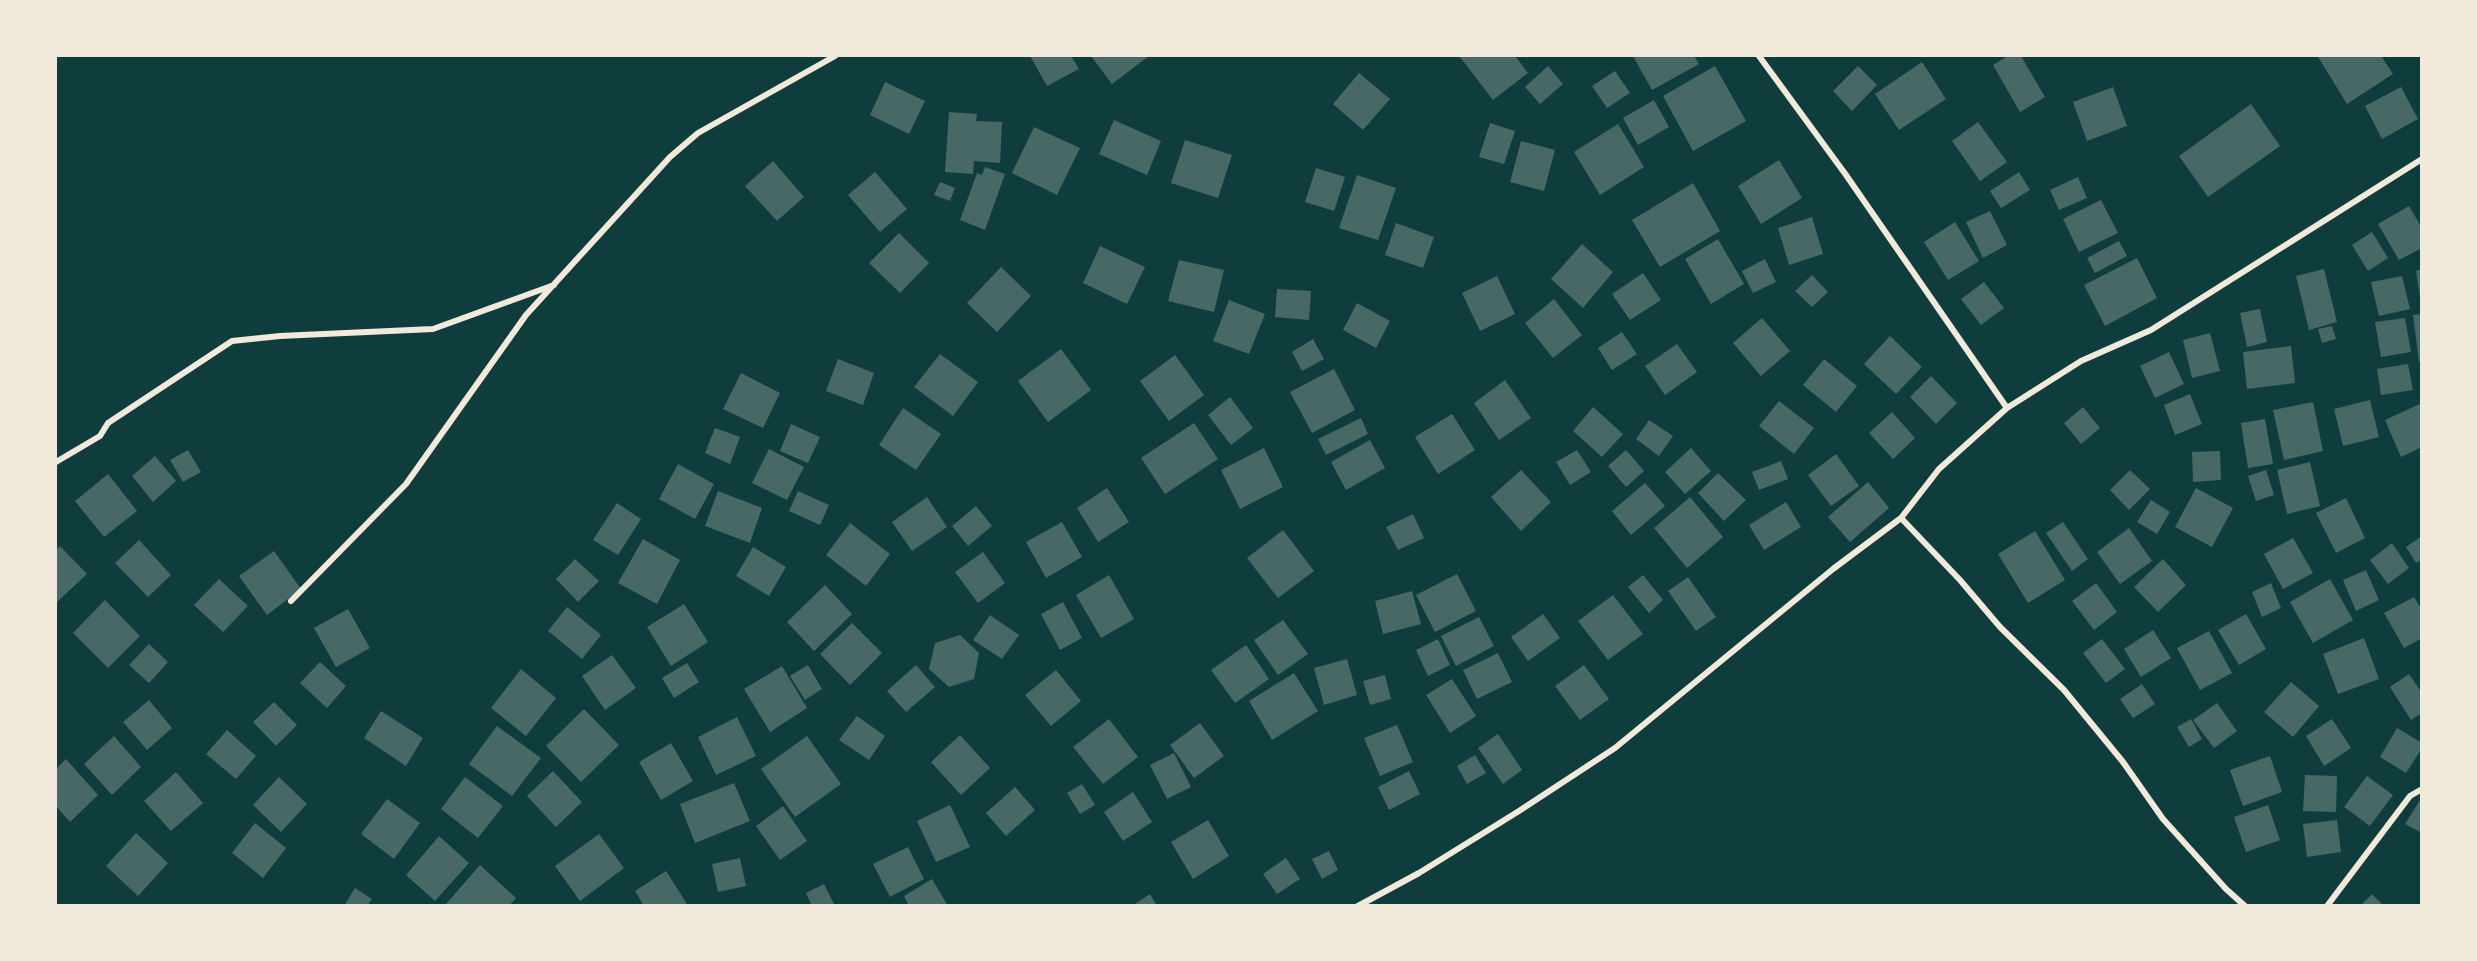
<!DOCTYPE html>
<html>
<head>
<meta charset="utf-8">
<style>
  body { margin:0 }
  #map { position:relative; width:2477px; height:961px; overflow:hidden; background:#0f3d3e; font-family:Overpass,sans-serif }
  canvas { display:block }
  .frame { position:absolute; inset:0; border:57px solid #f1e9da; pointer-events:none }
</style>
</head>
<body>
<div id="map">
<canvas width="2477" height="961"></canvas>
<div class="frame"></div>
</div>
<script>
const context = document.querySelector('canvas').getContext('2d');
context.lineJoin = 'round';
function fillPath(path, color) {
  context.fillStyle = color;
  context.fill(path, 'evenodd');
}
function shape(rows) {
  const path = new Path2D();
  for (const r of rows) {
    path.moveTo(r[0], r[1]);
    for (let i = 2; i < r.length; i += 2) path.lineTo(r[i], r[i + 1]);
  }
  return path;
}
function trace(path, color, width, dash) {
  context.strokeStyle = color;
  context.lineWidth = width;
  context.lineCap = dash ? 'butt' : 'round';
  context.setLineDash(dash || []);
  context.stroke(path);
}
fillPath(shape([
  [1030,56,1071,56,1079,69,1047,86],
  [1091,56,1149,56,1112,84],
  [1463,56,1515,56,1528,73,1493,100,1460,57],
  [1633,56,1694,56,1699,64,1652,90],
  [2008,56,2021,56,2045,97,2020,112,1993,65],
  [2320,56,2381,56,2393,74,2347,104,2318,57],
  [1922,62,1946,99,1899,130,1875,94],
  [1548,66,1563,84,1540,104,1525,87],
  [1715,66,1746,121,1693,151,1663,96],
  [1858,66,1877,85,1852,111,1833,91],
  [1615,71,1630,93,1607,108,1592,86],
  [1359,73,1390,99,1363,130,1333,104],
  [885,82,925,101,909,134,870,115],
  [2113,87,2127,126,2087,141,2073,102],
  [2401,87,2418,119,2382,139,2365,106],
  [1654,100,1669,127,1638,145,1623,118],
  [2251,104,2280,146,2208,197,2179,156],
  [949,112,977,114,976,121,1002,122,1000,163,974,161,973,174,945,172],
  [1114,120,1161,141,1147,175,1099,154],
  [1978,122,2007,162,1980,181,1952,141],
  [1490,123,1515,131,1504,164,1479,157],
  [1618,124,1644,167,1600,195,1574,152],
  [1034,127,1080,148,1057,195,1012,173],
  [1185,140,1232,155,1218,198,1171,183],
  [1521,141,1555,150,1544,191,1510,182],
  [1779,160,1802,198,1761,224,1738,186],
  [773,161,804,197,777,221,745,186],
  [985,167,1005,174,985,230,960,220,977,173,982,175],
  [1316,168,1345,177,1334,211,1305,202],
  [875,172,907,209,880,232,848,195],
  [2019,172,2030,190,2001,208,1990,191],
  [1357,175,1396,188,1378,240,1339,228],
  [2078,177,2087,198,2059,210,2050,190],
  [940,182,955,188,950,201,934,195],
  [1693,183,1720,231,1660,267,1632,220],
  [2101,200,2118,233,2079,252,2063,219],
  [2409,206,2422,228,2422,248,2399,260,2378,224],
  [1990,211,2007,245,1983,258,1966,222],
  [1812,217,1823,254,1789,265,1778,228],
  [1955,222,1979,261,1948,280,1924,242],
  [1396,223,1434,237,1423,268,1385,255],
  [2372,232,2388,258,2368,271,2352,245],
  [899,233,929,263,900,293,869,263],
  [1718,239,1744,284,1711,304,1685,259],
  [2119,241,2127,256,2095,273,2087,258],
  [1582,244,1613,272,1583,308,1551,279],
  [1100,246,1145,267,1127,304,1083,283],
  [2137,258,2157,298,2105,326,2084,285],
  [1765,259,1776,282,1753,293,1742,271],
  [1179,260,1224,270,1214,312,1168,301],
  [1001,267,1031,296,997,332,967,303],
  [2324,269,2337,322,2309,330,2296,276],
  [2422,269,2422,297,2420,297,2416,271],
  [1643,273,1661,300,1630,320,1612,294],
  [1812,275,1828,292,1812,307,1795,291],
  [1497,276,1515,314,1480,331,1462,293],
  [2402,276,2410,309,2379,316,2371,282],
  [1984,282,2004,308,1981,325,1961,299],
  [1277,289,1311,291,1309,320,1275,317],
  [1554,299,1582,335,1553,358,1525,323],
  [1229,300,1265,314,1249,354,1213,341],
  [1357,303,1390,321,1376,348,1343,330],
  [2260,309,2267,342,2247,347,2240,313],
  [2422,314,2422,362,2419,362,2413,315],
  [1762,318,1790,351,1761,376,1733,343],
  [2405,318,2411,352,2381,357,2375,322],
  [2332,326,2336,339,2322,343,2318,329],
  [1622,332,1637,354,1612,370,1598,348],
  [2210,333,2220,371,2192,378,2183,340],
  [1890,336,1922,367,1896,394,1864,364],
  [1313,339,1324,359,1302,371,1292,352],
  [1677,344,1697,372,1665,395,1645,366],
  [2291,346,2295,383,2247,389,2243,352],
  [1061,349,1091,390,1048,422,1018,381],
  [2169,352,2184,384,2155,398,2140,366],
  [940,354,978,382,953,416,914,387],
  [1175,355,1204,395,1169,421,1140,381],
  [838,359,874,373,863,405,826,391],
  [1824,359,1857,386,1836,412,1803,385],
  [2408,364,2413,390,2381,395,2377,369],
  [1334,369,1355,410,1312,433,1290,392],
  [741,373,780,393,763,428,723,409],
  [1931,376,1957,403,1936,424,1910,397],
  [1505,380,1531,418,1499,440,1474,403],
  [2190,394,2202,424,2175,435,2164,405],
  [1230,397,1253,428,1231,445,1208,415],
  [2370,400,2379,437,2343,446,2334,409],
  [1779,401,1814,428,1794,454,1759,426],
  [2313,402,2323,451,2284,460,2273,410],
  [2422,403,2422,447,2401,457,2385,420],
  [1593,407,1623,434,1602,457,1573,431],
  [2083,407,2100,428,2081,444,2064,423],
  [903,408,941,434,916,470,879,445],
  [1892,412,1915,438,1893,459,1869,433],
  [1452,414,1475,450,1438,474,1415,437],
  [1361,418,1368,434,1326,455,1318,439],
  [2265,419,2273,464,2248,468,2241,423],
  [1649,420,1673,436,1659,456,1636,439],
  [1194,423,1218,459,1165,494,1141,458],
  [791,424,820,437,808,463,780,451],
  [715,428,740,437,730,464,705,453],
  [1370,440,1385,468,1346,490,1331,462],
  [1264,448,1283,487,1240,509,1221,470],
  [1691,448,1711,471,1685,494,1665,472],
  [769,449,804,467,787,500,752,483],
  [188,450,201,472,183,482,170,460],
  [1577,450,1591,472,1570,485,1556,462],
  [1626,450,1644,471,1626,487,1608,466],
  [2220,451,2221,480,2193,482,2192,452],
  [1836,454,1859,486,1831,506,1808,475],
  [155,456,176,481,153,502,132,476],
  [1781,461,1788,479,1759,490,1752,472],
  [2310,462,2320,506,2287,514,2277,470],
  [678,464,714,484,695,519,659,499],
  [1521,470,1551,502,1521,531,1491,497],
  [2130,470,2150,489,2129,510,2110,490],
  [2266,470,2274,495,2256,501,2248,476],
  [1718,473,1746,500,1724,521,1698,493],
  [108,474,137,511,104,537,75,501],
  [1868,482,1889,508,1850,542,1828,517],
  [1645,483,1665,506,1631,535,1612,511],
  [1107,488,1129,522,1098,542,1077,508],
  [2196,488,2233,508,2212,547,2175,527],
  [718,491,762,508,750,543,705,526],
  [798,491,829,505,820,525,789,511],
  [927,497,947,527,912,551,892,522],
  [1690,497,1723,537,1687,568,1654,528],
  [2346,498,2365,538,2336,553,2316,513],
  [2151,500,2170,512,2157,534,2137,522],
  [1786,502,1801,527,1764,550,1749,525],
  [617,503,641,519,618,555,593,540],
  [976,506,992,526,968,546,952,526],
  [1413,514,1424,538,1398,550,1386,527],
  [1062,522,1082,557,1046,578,1026,542],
  [2063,522,2088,559,2072,571,2046,533],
  [850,523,890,554,866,586,826,555],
  [2129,528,2152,561,2120,584,2097,552],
  [1283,530,1314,571,1278,598,1247,558],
  [2035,531,2065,580,2028,603,1998,554],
  [2422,536,2422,559,2416,563,2406,547],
  [2293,538,2313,573,2283,589,2264,554],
  [643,539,680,560,657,604,618,583],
  [139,540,171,575,148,597,115,563],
  [2392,543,2409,568,2388,584,2370,560],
  [60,546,87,574,57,602,56,550],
  [753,547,786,567,769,596,736,576],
  [274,551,301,589,267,615,239,576],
  [983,552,1005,583,978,603,955,572],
  [575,559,599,581,578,602,556,579],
  [2163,559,2186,585,2158,612,2134,587],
  [2366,570,2379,600,2356,611,2343,580],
  [1457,574,1476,611,1435,632,1416,595],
  [1109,575,1134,619,1101,638,1076,595],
  [1643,575,1663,600,1649,613,1628,587],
  [1688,577,1716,617,1696,631,1668,591],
  [219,579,248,606,223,632,194,605],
  [2330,579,2353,620,2313,643,2290,602],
  [2096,583,2117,612,2094,630,2072,601],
  [2271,583,2281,608,2262,617,2252,592],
  [825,585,852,614,814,651,787,622],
  [1412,591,1421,624,1383,634,1375,601],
  [1613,595,1643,634,1608,660,1578,621],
  [2414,597,2422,610,2422,638,2404,648,2384,613],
  [105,600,140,636,108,668,73,633],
  [1063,602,1082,638,1060,650,1041,614],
  [684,604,708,642,671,666,647,627],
  [567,607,601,635,582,659,548,631],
  [348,609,370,648,336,667,314,628],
  [1543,614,1560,638,1528,661,1511,637],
  [2246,614,2266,649,2239,665,2218,630],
  [990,615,1019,635,1002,659,973,640],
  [1479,617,1494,646,1456,666,1441,636],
  [1283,620,1308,654,1278,675,1254,640],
  [852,623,882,653,850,685,820,654],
  [2153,630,2171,658,2141,677,2124,649],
  [2209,631,2232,673,2200,690,2177,648],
  [960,635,979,653,974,679,949,687,929,669,935,643],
  [2364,638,2379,679,2338,694,2323,654],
  [1438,639,1450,665,1428,676,1416,650],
  [2102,639,2125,669,2106,683,2083,653],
  [149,644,168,662,149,683,129,665],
  [1246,645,1269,679,1235,703,1211,670],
  [1498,653,1512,682,1477,699,1463,670],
  [612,655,636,688,605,710,582,676],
  [1347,659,1357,695,1324,705,1314,668],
  [320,662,346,686,327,708,300,683],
  [687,663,699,682,674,698,662,678],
  [808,665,822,689,805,700,790,676],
  [916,665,935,687,906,712,887,691],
  [1584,665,1609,699,1580,720,1555,686],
  [782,666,807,708,770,732,744,689],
  [521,669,556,698,526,736,491,708],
  [1056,670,1081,701,1051,726,1025,695],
  [1294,673,1318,711,1272,740,1249,701],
  [2409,674,2422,693,2422,713,2411,720,2390,687],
  [1385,675,1391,699,1370,705,1363,681],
  [1452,679,1476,716,1450,733,1426,695],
  [2291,682,2319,706,2293,737,2264,712],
  [2142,684,2155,704,2133,718,2120,699],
  [149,700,172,728,147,750,123,722],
  [274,702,297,725,276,746,253,722],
  [2217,703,2237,731,2214,748,2193,720],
  [584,709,619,745,581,782,546,746],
  [381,711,423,738,406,766,364,738],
  [857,716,885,736,869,760,839,740],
  [737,717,756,756,716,775,698,737],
  [1109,719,1138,757,1103,784,1073,747],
  [2191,719,2202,739,2189,747,2177,727],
  [2332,719,2351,748,2324,766,2306,736],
  [1200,723,1224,756,1194,778,1170,745],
  [1397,725,1413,762,1380,776,1364,738],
  [497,726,541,758,512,796,469,764],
  [2397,728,2422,743,2422,748,2406,773,2380,757],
  [227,730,256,756,236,779,206,754],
  [1498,734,1522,770,1503,784,1478,748],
  [960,735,990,768,961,795,931,762],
  [114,736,141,767,112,795,84,764],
  [807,736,841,784,795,817,761,769],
  [671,743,693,781,661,800,639,762],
  [1174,753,1191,787,1167,799,1150,765],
  [1475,755,1486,773,1467,784,1457,766],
  [2270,756,2282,792,2243,806,2230,770],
  [66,759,98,795,70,822,56,806,56,769],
  [553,771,582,802,556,827,527,796],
  [1409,771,1420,794,1389,810,1378,787],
  [176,772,203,803,171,831,144,801],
  [2305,775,2337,776,2336,812,2303,811],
  [2367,776,2393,795,2370,826,2344,807],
  [279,777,307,804,281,832,253,805],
  [465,777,503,806,478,838,441,809],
  [734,783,750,821,695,843,680,804],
  [1082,784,1095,805,1080,814,1067,793],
  [1015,787,1035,810,1006,836,986,813],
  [1133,792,1152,822,1123,841,1104,812],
  [2422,797,2422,833,2405,824],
  [387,799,420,823,394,859,361,834],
  [950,805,970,847,936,862,917,821],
  [2268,805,2280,840,2246,852,2234,817],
  [783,806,807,841,780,860,756,826],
  [1208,820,1229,856,1193,879,1171,842],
  [2337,820,2341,852,2307,857,2303,824],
  [255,823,286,848,263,878,232,853],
  [136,833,168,863,138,896,106,866],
  [599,834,624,868,580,901,555,866],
  [439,836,469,863,435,901,406,875],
  [908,847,924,879,890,897,873,864],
  [1329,851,1338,870,1322,879,1312,859],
  [740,858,746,886,718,892,712,864],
  [1286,858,1300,879,1277,894,1263,874],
  [480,865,516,898,509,906,448,906,446,904],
  [666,871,687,904,644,906,635,891],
  [932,879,948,906,909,906,904,896],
  [824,884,835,906,812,906,806,893],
  [355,888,372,899,367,906,344,906],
  [1150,894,1157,906,1132,906],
  [2372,894,2384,906,2360,906]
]), '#486865');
trace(shape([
  [1759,56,1846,175,2007,408],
  [56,462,100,436,108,423,232,341,280,336,433,329,554,285],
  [291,601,406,484,526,315,670,157,698,133,835,56],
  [1358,906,1419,873,1519,811,1615,748,1833,569,1901,518],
  [2245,906,2226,889,2163,819,2123,762,2064,690,2000,627,1960,580,1901,518,1939,469,2007,408,2081,361,2151,330,2422,159],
  [2327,906,2410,796,2422,789]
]), '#f1e9da', 6);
</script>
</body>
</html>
